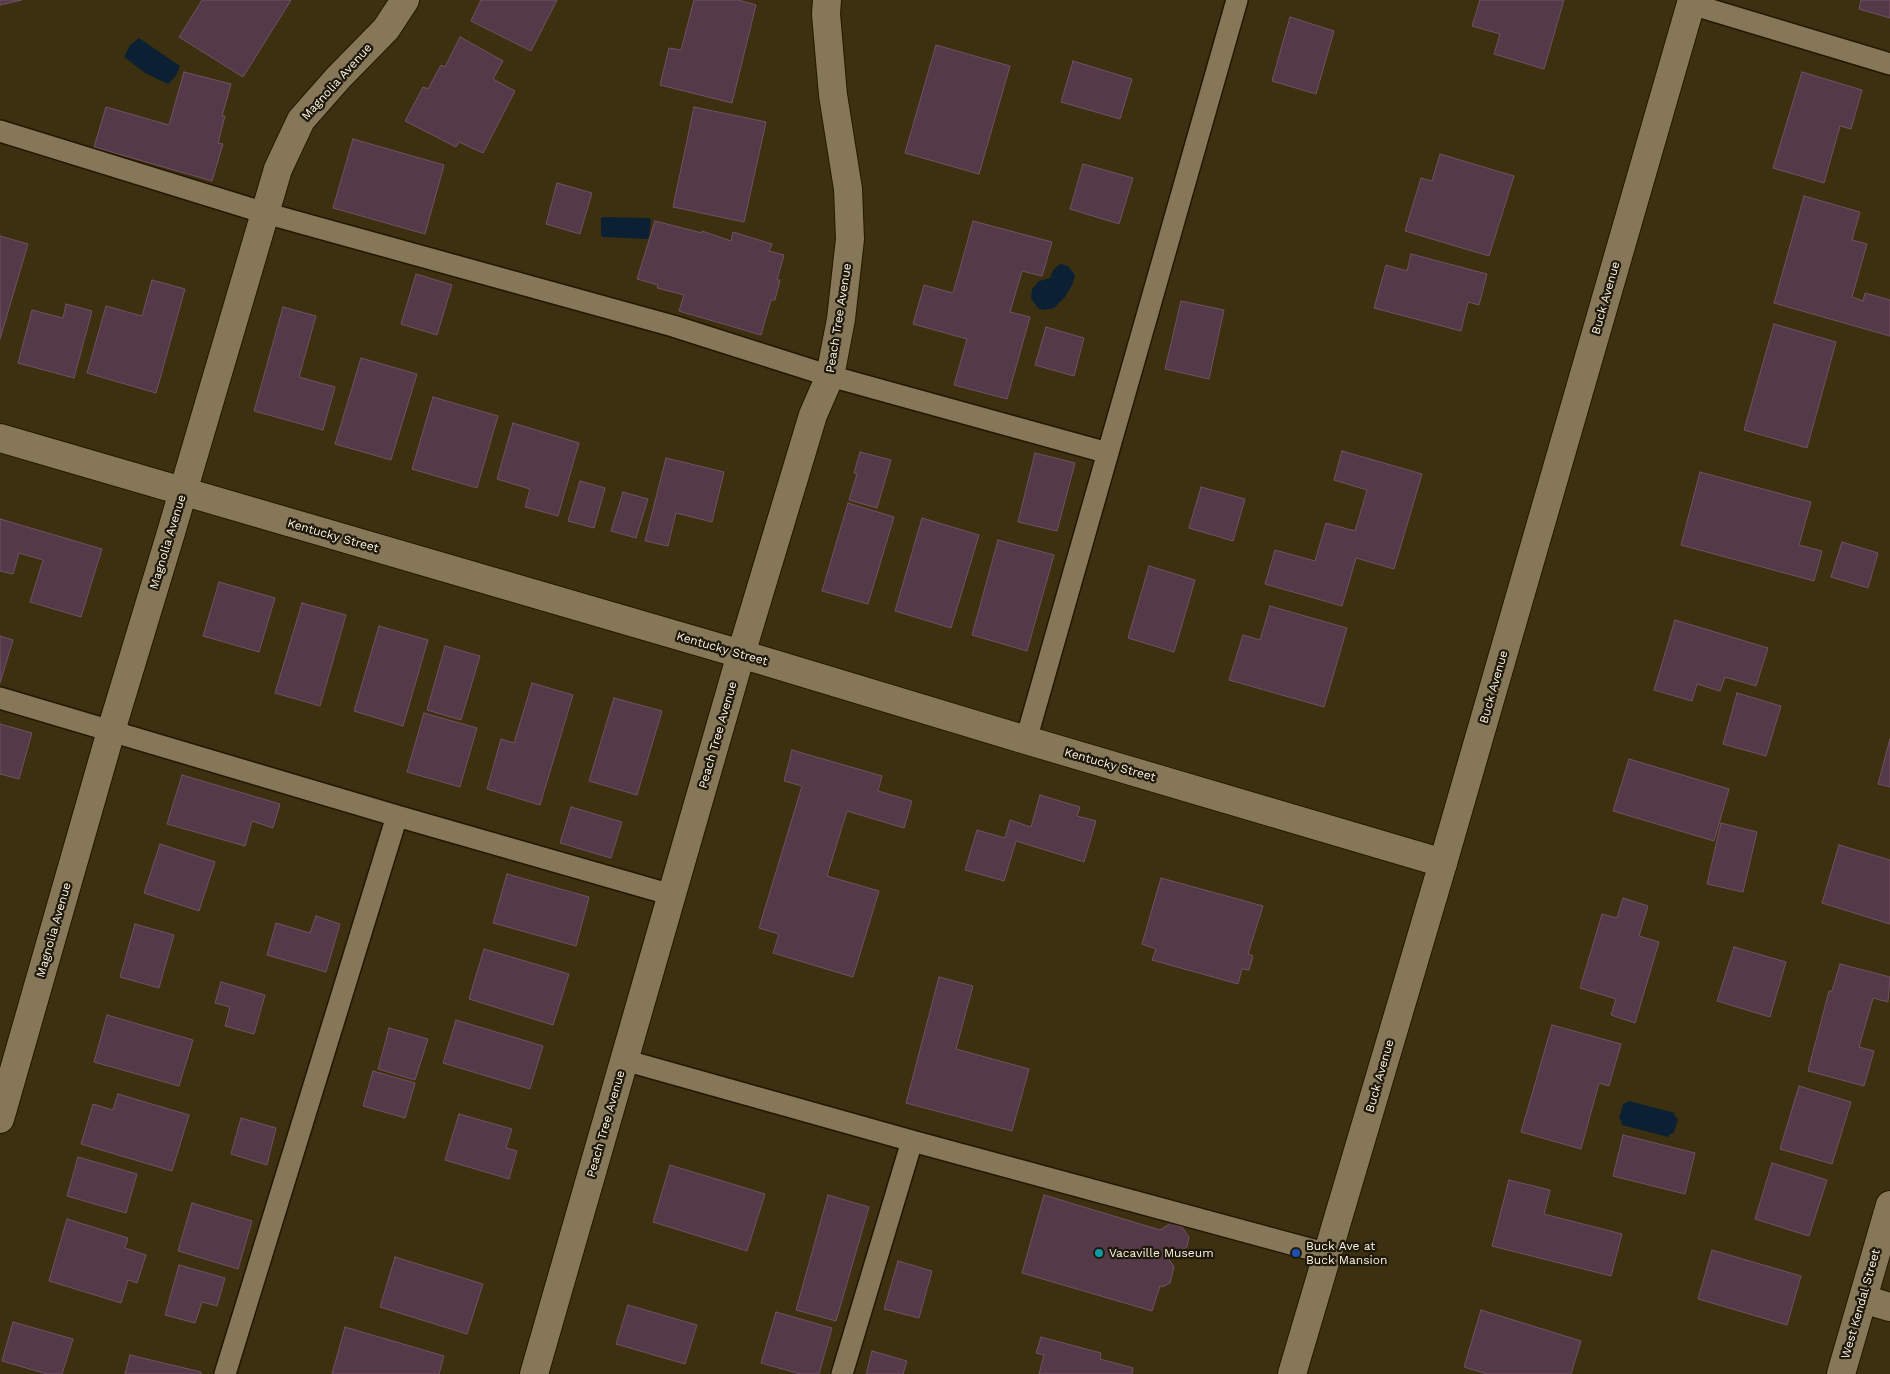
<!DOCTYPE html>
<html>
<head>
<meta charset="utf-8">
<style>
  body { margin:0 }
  canvas { display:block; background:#3c3010 }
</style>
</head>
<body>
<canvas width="1890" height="1374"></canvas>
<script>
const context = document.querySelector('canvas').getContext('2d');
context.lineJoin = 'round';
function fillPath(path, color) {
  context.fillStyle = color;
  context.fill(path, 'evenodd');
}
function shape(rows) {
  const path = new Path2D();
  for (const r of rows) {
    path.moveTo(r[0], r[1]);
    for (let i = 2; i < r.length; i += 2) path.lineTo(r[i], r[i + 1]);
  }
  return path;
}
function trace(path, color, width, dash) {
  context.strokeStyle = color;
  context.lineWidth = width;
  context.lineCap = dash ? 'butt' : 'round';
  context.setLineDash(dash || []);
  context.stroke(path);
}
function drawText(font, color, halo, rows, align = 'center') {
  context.font = font + ' "Work Sans",sans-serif';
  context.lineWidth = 4.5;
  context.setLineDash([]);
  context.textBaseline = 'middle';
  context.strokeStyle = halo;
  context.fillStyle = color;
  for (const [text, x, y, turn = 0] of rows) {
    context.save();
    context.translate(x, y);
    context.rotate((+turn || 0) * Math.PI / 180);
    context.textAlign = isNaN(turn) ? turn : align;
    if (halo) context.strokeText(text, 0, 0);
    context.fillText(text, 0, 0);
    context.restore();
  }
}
fillPath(shape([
  [139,38,180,66,176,76,168,84,145,73,124,57,130,45],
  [604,217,649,218,651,220,649,237,648,239,603,237,601,235,601,218],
  [1060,264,1068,266,1073,272,1075,276,1072,285,1065,297,1054,308,1044,310,1039,309,1031,299,1032,289,1039,281,1050,278,1053,270],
  [1629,1101,1675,1113,1674,1115,1678,1119,1674,1133,1670,1134,1668,1137,1622,1125,1621,1120,1619,1118,1623,1104]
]), '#0b2133');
const building = shape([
  [0,0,22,0,0,5,0,0],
  [202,0,291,0,243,77,179,37,202,0],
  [481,0,557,0,531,51,471,21,481,0],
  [694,0,738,0,756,5,732,103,660,85,669,48,681,50,694,0],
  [1480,0,1564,0,1544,69,1494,54,1500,34,1472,26,1480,0],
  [1861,0,1890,0,1890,18,1859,9,1861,0],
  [1290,17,1334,31,1316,94,1272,81,1290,17],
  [460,37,503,61,493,79,515,91,483,153,459,142,456,147,405,121,423,87,428,89,441,65,445,67,460,37],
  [936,45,1010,66,979,174,905,153,936,45],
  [1073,61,1132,79,1120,119,1061,102,1073,61],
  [184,72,231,84,222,116,225,116,218,143,223,144,212,181,94,147,106,107,169,125,184,72],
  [1802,72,1862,90,1851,129,1840,126,1824,183,1773,168,1802,72],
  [694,107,766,122,744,222,673,207,694,107],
  [353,139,444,165,425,234,333,208,353,139],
  [1440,154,1514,176,1489,256,1405,231,1421,178,1432,181,1440,154],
  [1083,164,1133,178,1119,224,1070,209,1083,164],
  [557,183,592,193,580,234,546,224,557,183],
  [1804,196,1860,212,1852,240,1867,244,1852,297,1863,301,1865,293,1890,300,1890,336,1774,303,1804,196],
  [655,221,702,233,702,231,731,241,733,232,772,244,769,251,784,255,777,280,780,280,775,300,771,300,761,335,679,311,684,295,657,288,658,285,637,279,655,221],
  [973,221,1052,242,1042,276,1022,271,1010,312,1030,317,1007,399,954,385,967,339,913,324,924,285,953,293,973,221],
  [0,236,28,244,0,339,0,236],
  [1411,254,1487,274,1479,305,1468,302,1461,331,1374,308,1386,265,1407,271,1411,254],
  [416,274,452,285,437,335,401,324,416,274],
  [152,280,185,289,156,393,87,373,106,306,142,316,152,280],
  [1181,301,1224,310,1209,379,1165,369,1181,301],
  [66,304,92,311,74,378,18,363,32,310,63,318,66,304],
  [283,307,316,316,299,377,335,387,323,430,254,411,283,307],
  [1774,324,1836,342,1807,448,1744,430,1774,324],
  [1046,327,1084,338,1074,376,1035,365,1046,327],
  [361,358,417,374,391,460,335,444,361,358],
  [433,397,498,416,477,488,412,469,433,397],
  [513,423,579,443,558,516,525,507,530,489,497,479,513,423],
  [1342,451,1422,474,1394,569,1356,558,1342,606,1265,584,1275,550,1315,561,1326,523,1355,531,1367,490,1334,480,1342,451],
  [860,452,891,460,877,508,849,500,857,474,854,473,860,452],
  [1035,453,1075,463,1057,531,1018,522,1035,453],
  [666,458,724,472,712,522,676,513,668,546,645,541,666,458],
  [1700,472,1811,502,1799,545,1822,551,1814,581,1681,545,1700,472],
  [580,481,605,488,594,528,568,521,580,481],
  [1201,487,1245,499,1233,541,1189,528,1201,487],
  [623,492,648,499,636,538,611,531,623,492],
  [848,503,894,517,868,604,822,591,848,503],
  [922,518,979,535,951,628,895,611,922,518],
  [0,519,102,549,81,617,30,602,43,560,19,553,13,574,0,571,0,519],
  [998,540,1054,555,1027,651,972,635,998,540],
  [1842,542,1878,553,1868,588,1831,577,1842,542],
  [1149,566,1195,580,1174,652,1128,638,1149,566],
  [219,582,275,598,259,652,203,636,219,582],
  [302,603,346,615,320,706,275,693,302,603],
  [1270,606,1347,628,1324,707,1229,680,1243,635,1260,640,1270,606],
  [1675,620,1768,648,1756,686,1725,677,1720,691,1697,684,1692,701,1654,690,1675,620],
  [379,626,428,640,403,726,354,711,379,626],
  [0,636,13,640,0,683,0,636],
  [445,646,480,656,461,720,427,710,445,646],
  [532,683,573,695,540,805,487,789,501,739,514,743,532,683],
  [1737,693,1781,706,1766,756,1723,744,1737,693],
  [614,698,662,711,637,795,589,781,614,698],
  [424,713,477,728,460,787,407,772,424,713],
  [0,724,32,733,19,779,0,774,0,724],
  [1890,739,1890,787,1878,784,1890,739],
  [792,750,882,776,878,791,912,801,904,828,847,811,827,876,879,891,853,977,773,953,779,934,759,928,802,786,784,781,792,750],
  [1629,759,1729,789,1714,841,1613,811,1629,759],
  [182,775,280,804,273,828,252,821,245,846,167,824,182,775],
  [1040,795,1080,807,1077,816,1096,821,1084,862,1016,841,1004,881,965,870,977,830,1005,838,1010,820,1031,827,1040,795],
  [571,807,622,822,611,858,560,843,571,807],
  [1721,823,1757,832,1743,892,1707,884,1721,823],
  [160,844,215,862,199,911,144,893,160,844],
  [1839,845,1890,860,1890,924,1822,903,1839,845],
  [507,874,589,897,576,946,493,923,507,874],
  [1161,878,1263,906,1248,954,1253,956,1249,970,1242,969,1238,984,1152,960,1156,949,1142,944,1161,878],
  [1623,898,1648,906,1639,936,1659,942,1635,1023,1611,1015,1616,999,1580,988,1602,914,1617,918,1623,898],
  [316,916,340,924,326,972,267,955,276,923,310,933,316,916],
  [135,924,174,935,159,988,120,977,135,924],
  [1734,947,1786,962,1770,1017,1717,1001,1734,947],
  [484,949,569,974,553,1025,469,999,484,949],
  [1840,964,1890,977,1888,1002,1873,998,1859,1047,1874,1051,1864,1086,1808,1071,1829,991,1832,991,1840,964],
  [939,977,973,986,956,1049,1029,1069,1012,1131,906,1103,939,977],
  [221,982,265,995,254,1034,225,1026,230,1007,215,1003,221,982],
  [107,1015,193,1040,179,1086,94,1062,107,1015],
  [456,1020,543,1046,530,1089,443,1063,456,1020],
  [1552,1025,1621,1044,1609,1086,1599,1083,1581,1149,1521,1132,1552,1025],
  [389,1028,428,1039,415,1080,378,1069,389,1028],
  [373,1071,415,1083,405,1118,363,1106,373,1071],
  [1799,1086,1851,1102,1832,1164,1780,1149,1799,1086],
  [118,1094,189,1115,172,1171,81,1144,93,1104,113,1110,118,1094],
  [459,1114,512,1129,506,1148,517,1151,509,1179,445,1160,459,1114],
  [241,1118,276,1128,267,1165,231,1154,241,1118],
  [1623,1135,1695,1153,1685,1194,1613,1176,1623,1135],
  [78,1157,137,1174,126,1213,67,1196,78,1157],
  [1772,1163,1827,1180,1809,1236,1755,1219,1772,1163],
  [670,1165,765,1194,747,1251,653,1222,670,1165],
  [1509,1180,1550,1190,1544,1214,1622,1234,1611,1276,1492,1246,1509,1180],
  [828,1195,869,1207,836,1321,796,1310,828,1195],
  [1044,1195,1160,1230,1171,1223,1182,1227,1189,1237,1187,1247,1175,1254,1169,1252,1168,1258,1174,1267,1170,1283,1162,1287,1160,1286,1152,1311,1022,1273,1044,1195],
  [192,1203,252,1221,238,1269,178,1251,192,1203],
  [67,1219,128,1238,125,1248,146,1255,137,1283,128,1280,121,1303,49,1281,67,1219],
  [1712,1250,1801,1276,1787,1325,1698,1299,1712,1250],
  [395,1257,483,1284,467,1334,380,1307,395,1257],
  [898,1261,932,1271,919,1318,884,1309,898,1261],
  [179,1265,225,1278,217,1306,202,1302,195,1323,165,1315,179,1265],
  [628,1305,697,1325,685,1364,616,1344,628,1305],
  [1481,1310,1581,1341,1571,1374,1487,1374,1464,1367,1481,1310],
  [776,1312,832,1328,819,1374,800,1374,761,1363,776,1312],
  [13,1322,73,1339,62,1374,47,1374,2,1361,13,1322],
  [345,1327,444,1356,439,1374,332,1374,345,1327],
  [1041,1337,1101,1353,1100,1359,1133,1368,1132,1374,1039,1374,1044,1355,1036,1353,1041,1337],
  [872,1351,907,1361,903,1374,866,1374,872,1351],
  [130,1355,201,1372,201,1374,125,1374,130,1355]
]);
fillPath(building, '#543948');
trace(building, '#715163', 1);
const service = shape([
  [1691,4,1890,64],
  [0,131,265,213,673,326,830,376,1108,453],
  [0,698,397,816],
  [1026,740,1237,0],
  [624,1060,912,1141,1328,1254],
  [225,1374,397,816,672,895],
  [842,1374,912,1141]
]);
const minor = shape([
  [0,438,741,654,1026,740,1443,863],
  [0,1119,111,731,170,536,278,169,301,120,338,78,386,29,405,0],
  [1863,1299,1890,1307],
  [534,1374,741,654,813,415,830,376,841,319,850,239,848,189,833,95,826,14,827,0],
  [1841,1374,1890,1205]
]);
const tertiary = shape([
  [1292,1374,1443,863,1692,0]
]);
trace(service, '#231700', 24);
trace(minor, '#231700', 30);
trace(tertiary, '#231700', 30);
trace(service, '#857757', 21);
trace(minor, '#857757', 28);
trace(tertiary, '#857757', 28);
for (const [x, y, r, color] of [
  [1099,1253,5,"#0f9aa8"],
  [1296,1253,5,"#1a4fb4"]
]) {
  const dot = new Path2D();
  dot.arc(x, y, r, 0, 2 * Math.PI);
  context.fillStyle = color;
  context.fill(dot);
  trace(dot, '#1e190b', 2);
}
drawText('12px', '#fbf3e2', '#1e190b', [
  ["Magnolia Avenue",337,82,-48],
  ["Buck Avenue",1606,298,-74],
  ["Peach Tree Avenue",839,318,-81],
  ["Kentucky Street",333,536,16],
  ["Magnolia Avenue",168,542,-73],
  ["Kentucky Street",722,649,16],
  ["Buck Avenue",1494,687,-74],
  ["Peach Tree Avenue",718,735,-74],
  ["Kentucky Street",1110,765,16],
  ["Magnolia Avenue",54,930,-74],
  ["Buck Avenue",1380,1076,-74],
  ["Peach Tree Avenue",606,1124,-74],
  ["West Kendal Street",1861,1304,-74]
]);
drawText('12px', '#fbf3e2', '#1e190b', [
  ["Buck Ave at",1306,1246],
  ["Buck Mansion",1306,1260],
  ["Vacaville Museum",1109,1253]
], 'left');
</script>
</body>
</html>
